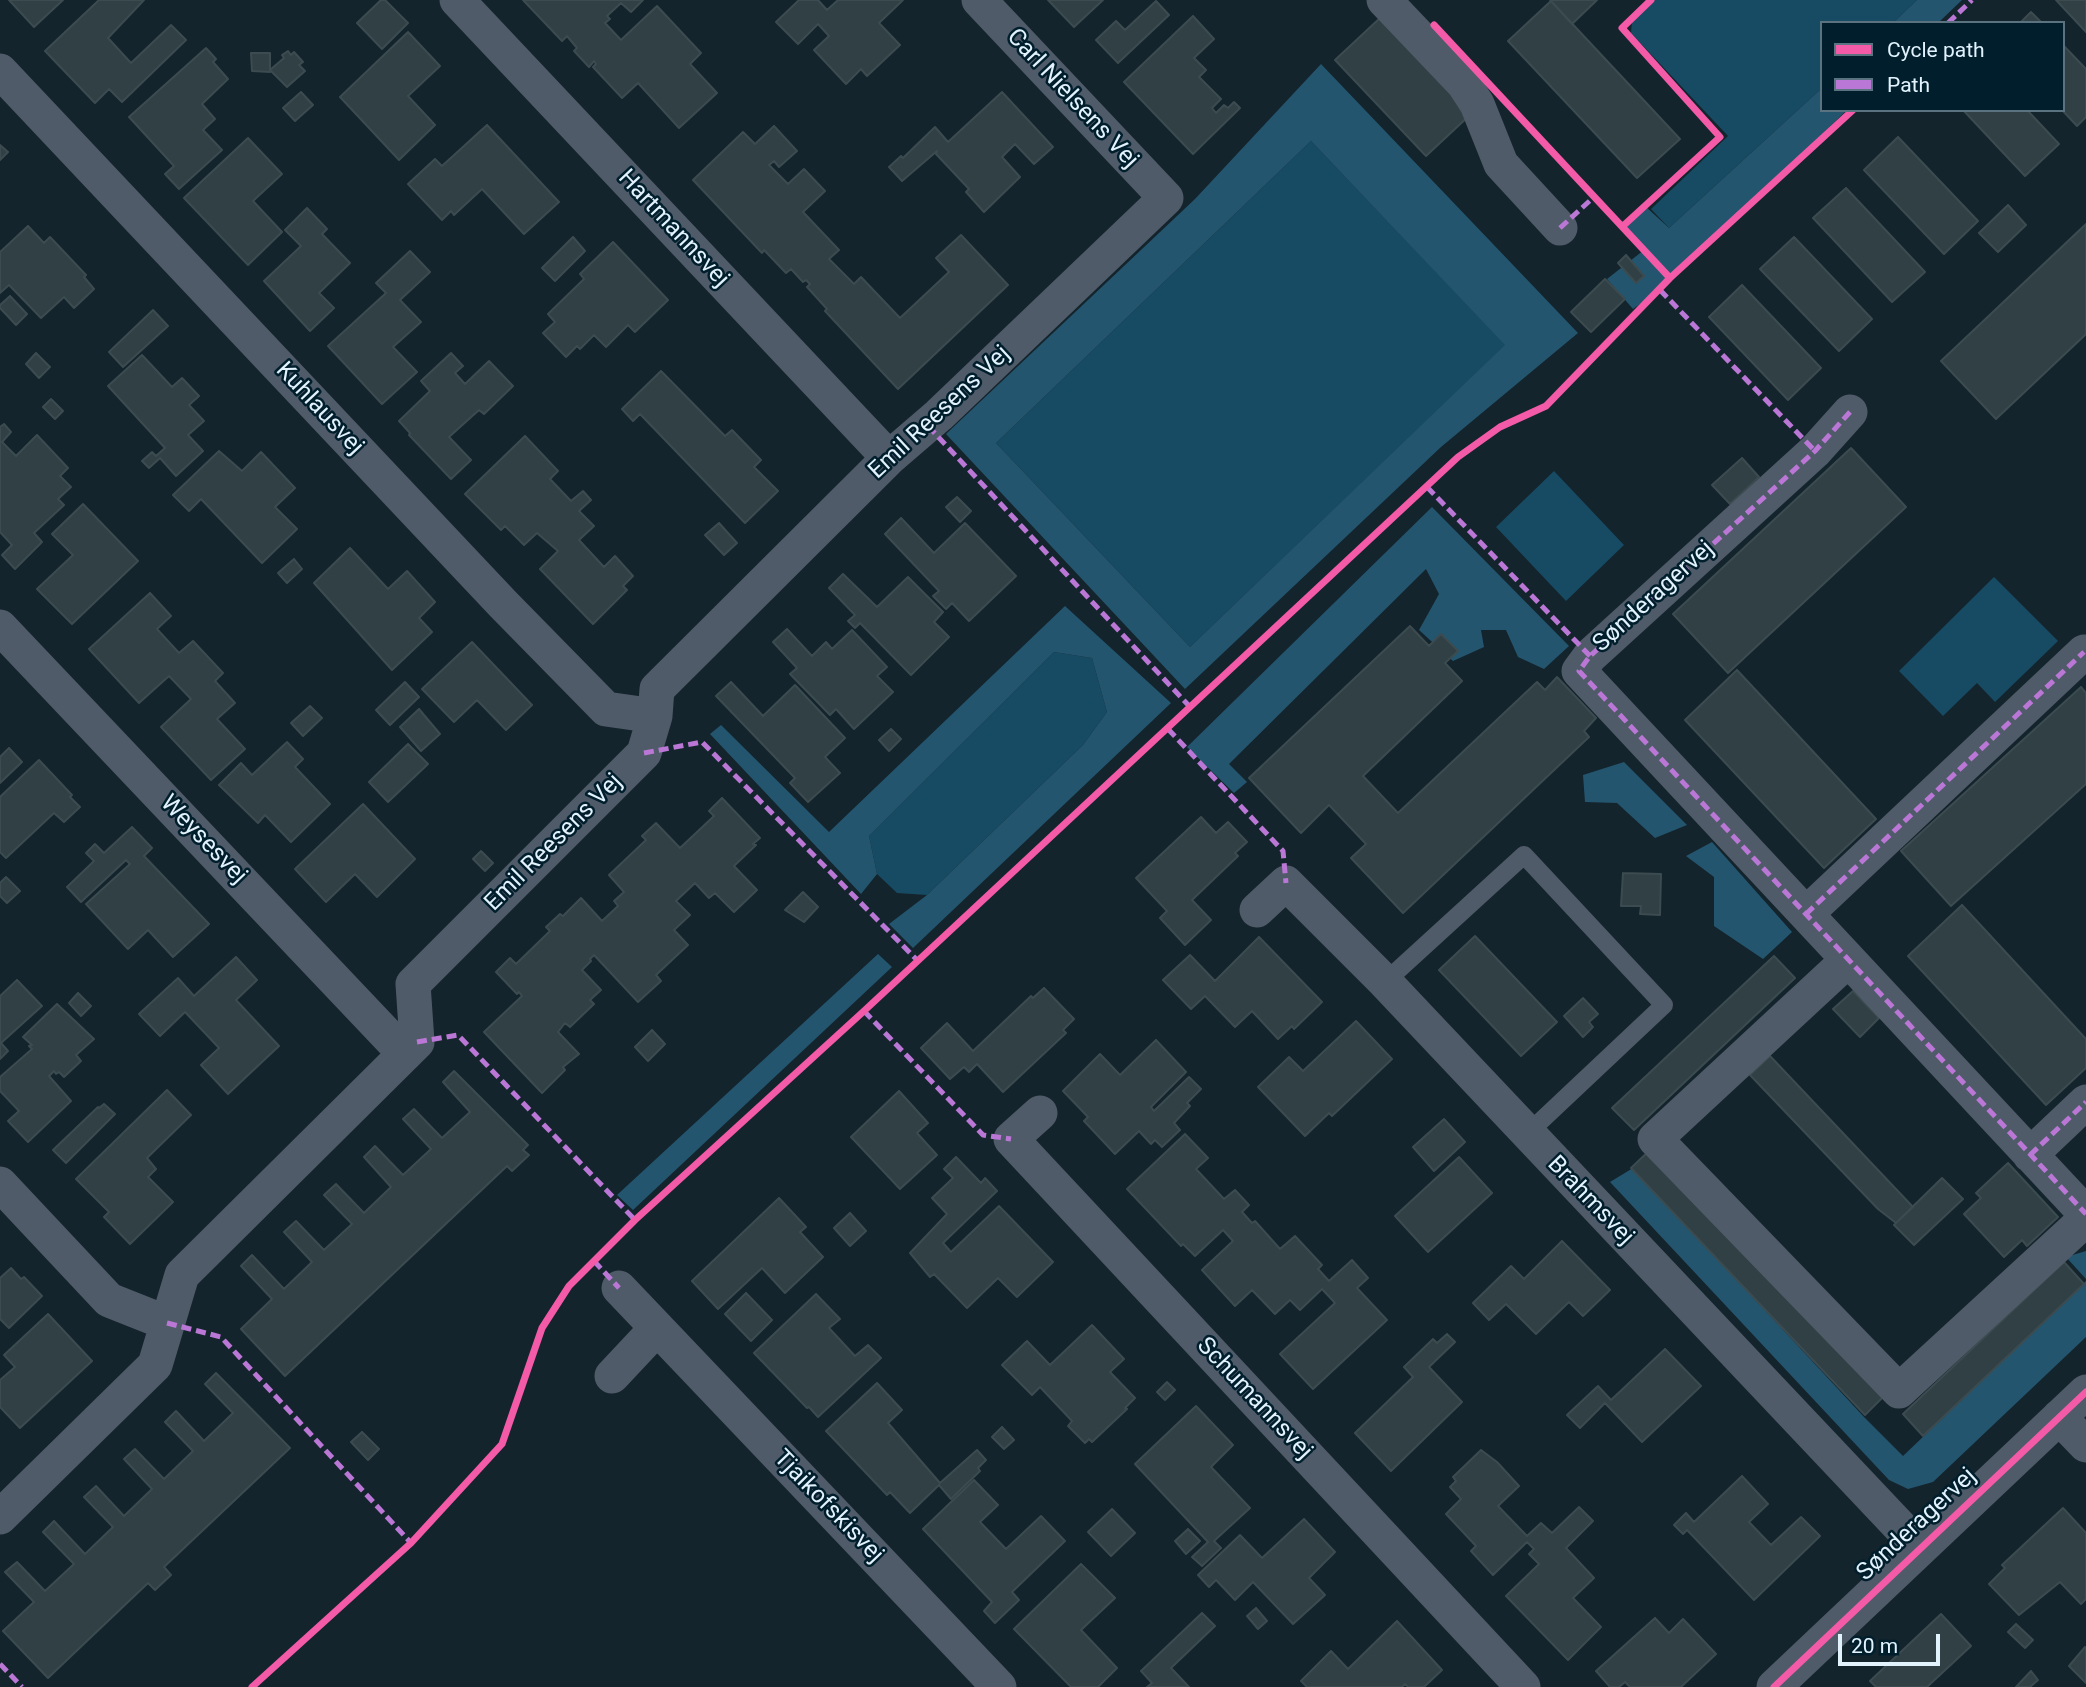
<!DOCTYPE html>
<html>
<head>
<meta charset="utf-8">
<style>
  body { margin:0 }
  #map { position:relative; width:2086px; height:1687px; overflow:hidden; background:#14242c; font-family:Roboto,sans-serif }
  canvas { display:block }
  .legend { position:absolute; left:1820px; top:21px; width:245px; height:91px; box-sizing:border-box; background:#011e2d; border:2px solid #5b7380; margin:0; padding:9px 12px; list-style:none; font-size:21px; color:#e2f3fd }
  .legend li { display:flex; align-items:center; gap:14px; height:35px }
  .legend b { width:35px; border:2px solid #5b7380 }
  .scale { position:absolute; left:1838px; top:1634px; width:102px; height:32px; box-sizing:border-box; border:4px solid #e2f3fd; border-top:0; padding-left:9px; font-size:21px; line-height:24px; white-space:nowrap; color:#e2f3fd; -webkit-text-stroke:5px #011e2d; paint-order:stroke }
</style>
</head>
<body>
<div id="map">
<canvas width="2086" height="1687"></canvas>
<ul class="legend">
<li><b style="height:9px;background:#f35aa7"></b>Cycle path</li>
<li><b style="height:9px;background:#ba77d6"></b>Path</li>
</ul>
<div class="scale">20 m</div>
</div>
<script>
const context = document.querySelector('canvas').getContext('2d');
context.lineJoin = 'round';
function fillPath(path, color) {
  context.fillStyle = color;
  context.fill(path, 'evenodd');
}
function shape(rows) {
  const path = new Path2D();
  for (const r of rows) {
    path.moveTo(r[0], r[1]);
    for (let i = 2; i < r.length; i += 2) path.lineTo(r[i], r[i + 1]);
  }
  return path;
}
function trace(path, color, width, dash) {
  context.strokeStyle = color;
  context.lineWidth = width;
  context.lineCap = dash ? 'butt' : 'round';
  context.setLineDash(dash || []);
  context.stroke(path);
}
function drawText(font, color, halo, rows, align = 'center') {
  context.font = font + ' Roboto,sans-serif';
  context.lineWidth = 5;
  context.setLineDash([]);
  context.textBaseline = 'middle';
  context.strokeStyle = halo;
  context.fillStyle = color;
  for (const [text, x, y, turn = 0] of rows) {
    context.save();
    context.translate(x, y);
    context.rotate((+turn || 0) * Math.PI / 180);
    context.textAlign = isNaN(turn) ? turn : align;
    if (halo) context.strokeText(text, 0, 0);
    context.fillText(text, 0, 0);
    context.restore();
  }
}
fillPath(shape([
  [1655,0,1917,0,1893,23,1822,23,1822,88,1669,228,1651,209,1728,136,1631,33,1632,21],
  [1311,141,1506,345,1190,647,996,443],
  [1554,471,1624,545,1566,601,1496,527],
  [1994,577,2058,641,1995,702,1977,683,1943,716,1899,671],
  [1054,652,1092,658,1107,712,1083,745,927,895,897,893,877,874,869,836]
]), '#174a63');
fillPath(shape([
  [1917,0,1962,0,1938,23,1893,23],
  [1321,64,1578,333,1441,447,1185,689,946,434,1195,199],
  [1311,141,1505,345,1190,647,996,443],
  [1822,88,1822,110,1847,110,1660,290,1633,309,1607,279,1644,250,1623,226,1646,207,1669,228],
  [1432,507,1569,646,1544,669,1518,657,1506,630,1481,630,1484,647,1453,661,1419,630,1439,594,1426,569,1229,764,1247,782,1234,793,1187,747],
  [1065,606,1171,703,913,948,889,924,927,895,1083,745,1107,712,1092,658,1054,652,869,836,877,874,861,894,710,734,721,725,829,832],
  [1624,762,1687,825,1655,838,1617,803,1585,802,1583,775],
  [1712,842,1792,932,1763,959,1714,926,1714,877,1686,856],
  [878,954,892,967,633,1210,617,1195],
  [1633,1168,1864,1417,1903,1456,2086,1281,2086,1337,1933,1482,1908,1489,1889,1480,1610,1182],
  [2086,1251,2086,1279,2066,1257]
]), '#24556f');
const building = shape([
  [9,0,63,0,34,27,9,0],
  [99,0,144,0,108,38,131,63,171,25,186,40,122,102,109,89,95,103,45,51,99,0],
  [381,0,385,0,408,23,382,49,357,23,381,0],
  [523,0,643,0,631,12,621,3,607,16,610,19,605,23,621,40,657,6,701,53,690,64,717,93,679,128,638,83,622,98,593,67,596,64,594,61,589,67,574,51,577,48,567,36,562,41,523,0],
  [799,0,818,0,827,10,838,0,903,0,879,23,900,45,867,76,861,69,846,84,814,50,829,36,818,24,798,44,776,22,799,0],
  [1048,0,1103,0,1074,27,1048,0],
  [1550,0,1597,0,1572,24,1550,0],
  [2056,0,2086,0,2086,32,2056,0],
  [1156,1,1169,15,1118,63,1096,40,1116,21,1125,30,1156,1],
  [1551,1,1680,139,1637,178,1508,41,1551,1],
  [2031,12,2042,23,2020,23,2031,12],
  [1193,16,1214,39,1194,58,1206,70,1199,77,1221,99,1212,108,1216,113,1224,105,1228,108,1234,102,1240,108,1193,154,1124,82,1193,16],
  [1380,18,1471,114,1426,156,1335,60,1380,18],
  [408,32,440,66,408,96,435,125,399,160,340,97,408,32],
  [2063,45,2086,69,2086,117,2077,126,2062,110,2063,45],
  [206,48,216,59,213,62,228,79,202,104,215,119,203,130,222,150,179,189,165,174,174,166,129,117,206,48],
  [288,51,291,55,294,52,303,62,299,65,305,71,287,87,270,70,284,58,282,55,288,51],
  [251,53,270,53,270,72,252,71,251,53],
  [301,92,313,105,295,121,283,108,301,92],
  [1002,92,1053,147,1034,164,1015,144,1002,157,1020,177,984,212,966,192,969,189,936,154,937,151,902,181,889,167,901,156,903,158,935,127,948,142,1002,92],
  [1963,110,2027,110,2059,144,2025,176,1963,110],
  [487,125,559,202,524,234,482,189,454,215,451,211,442,220,408,184,435,159,442,166,487,125],
  [774,126,797,151,779,167,774,161,769,165,788,184,804,169,825,191,803,212,839,250,829,259,854,284,861,277,900,318,949,272,936,258,961,235,1008,285,898,389,825,311,827,309,807,287,810,284,806,280,803,282,791,269,786,273,764,250,762,253,693,180,743,132,755,144,774,126],
  [1898,137,1978,221,1944,254,1864,170,1898,137],
  [248,138,282,174,253,201,282,232,248,265,184,198,248,138],
  [0,145,8,152,0,160,0,145],
  [1846,188,1925,272,1892,302,1813,218,1846,188],
  [2008,205,2026,225,1998,252,1979,233,2008,205],
  [307,208,327,229,322,234,350,263,319,293,334,308,310,331,264,281,301,246,285,230,307,208],
  [2086,224,2086,334,1996,419,1941,361,2086,224],
  [28,226,44,243,50,237,86,275,84,277,94,289,74,308,64,297,41,318,9,285,0,293,0,252,28,226],
  [573,237,585,251,555,281,542,268,573,237],
  [1794,237,1872,319,1839,351,1760,269,1794,237],
  [613,242,668,300,635,332,628,325,606,347,594,335,580,349,577,346,566,357,543,333,555,322,548,314,584,279,580,274,613,242],
  [410,251,430,272,400,300,421,322,393,347,417,372,382,404,328,346,386,293,376,283,410,251],
  [1626,255,1644,276,1636,283,1618,263,1626,255],
  [1605,279,1625,299,1591,332,1571,312,1605,279],
  [1742,285,1821,368,1788,400,1709,317,1742,285],
  [10,296,27,314,16,325,0,308,0,305,10,296],
  [153,310,168,326,123,367,109,352,153,310],
  [36,353,50,367,39,378,26,364,36,353],
  [451,353,463,366,455,373,465,384,489,361,513,386,484,414,479,410,449,437,471,460,451,479,409,435,410,433,399,421,430,391,421,381,451,353],
  [142,355,172,387,182,378,199,396,189,405,204,421,188,435,203,451,176,476,160,458,149,468,142,461,152,452,156,456,165,448,108,386,142,355],
  [661,371,725,436,732,430,761,460,754,467,778,491,745,523,640,414,633,421,622,409,661,371],
  [51,399,63,411,55,419,43,407,51,399],
  [4,424,11,432,2,442,16,456,37,435,68,468,60,476,71,487,58,499,64,505,34,533,42,542,15,569,2,555,12,545,0,532,0,427,4,424],
  [525,436,558,471,550,479,571,501,583,491,591,500,579,511,594,526,579,540,604,567,615,556,633,576,623,586,627,590,593,624,540,569,558,551,537,533,524,545,505,526,501,530,465,494,525,436],
  [1851,448,1906,507,1728,673,1673,614,1851,448],
  [219,451,242,471,261,452,295,488,275,507,297,529,262,563,201,499,189,511,173,495,219,451],
  [1742,458,1759,477,1730,504,1712,485,1742,458],
  [957,497,971,511,960,522,946,507,957,497],
  [83,504,138,561,72,624,37,589,73,555,52,534,83,504],
  [901,518,934,553,965,523,1016,576,969,621,952,603,946,609,933,596,939,591,885,534,901,518],
  [719,523,737,543,724,555,705,535,719,523],
  [350,548,388,589,407,571,435,602,419,618,432,632,392,670,314,583,350,548],
  [294,559,302,569,287,583,278,573,294,559],
  [843,574,877,607,908,577,943,612,934,622,949,637,911,675,860,623,855,628,848,621,855,615,829,588,843,574],
  [150,593,171,616,157,629,179,653,193,641,223,673,215,681,235,703,217,719,245,749,211,780,161,727,191,699,169,676,139,703,89,649,150,593],
  [1410,626,1429,646,1441,634,1458,651,1445,663,1462,681,1363,776,1398,813,1537,682,1545,690,1557,677,1596,718,1584,731,1589,737,1403,913,1351,858,1366,844,1329,805,1301,833,1249,778,1410,626],
  [787,629,812,656,826,642,832,649,852,630,887,667,877,676,893,692,854,729,836,709,830,715,790,674,797,668,773,642,787,629],
  [472,642,532,705,506,730,477,700,454,722,422,689,472,642],
  [1737,670,1876,819,1824,868,1685,720,1737,670],
  [405,682,419,697,390,725,376,710,405,682],
  [731,682,763,716,795,685,845,738,825,757,840,773,808,802,790,783,795,778,716,696,731,682],
  [2081,687,2086,693,2086,784,1951,906,1901,851,2081,687],
  [310,706,322,718,303,736,291,723,310,706],
  [419,709,440,734,421,751,400,727,419,709],
  [891,729,901,739,889,751,879,740,891,729],
  [287,742,303,759,295,767,330,804,291,842,265,815,258,823,219,785,241,763,252,775,287,742],
  [408,744,428,764,388,802,369,782,408,744],
  [9,748,22,762,0,783,0,757,9,748],
  [39,760,72,795,70,797,80,807,64,822,54,813,6,858,0,852,0,797,39,760],
  [722,798,760,838,753,844,756,845,734,866,757,890,734,912,715,893,709,898,695,883,676,901,690,915,674,930,688,945,656,975,661,981,638,1002,594,955,590,959,591,961,582,970,601,990,590,1000,594,1004,570,1027,565,1023,558,1032,579,1054,563,1067,565,1070,542,1093,484,1032,522,996,519,992,517,994,496,972,510,958,516,964,550,931,546,927,560,914,563,916,581,898,602,921,618,906,614,901,624,892,609,875,646,840,642,836,656,823,680,848,714,816,709,811,722,798],
  [363,804,415,859,377,897,355,874,326,902,295,869,363,804],
  [1201,817,1216,833,1228,822,1247,842,1235,853,1238,856,1192,900,1211,920,1185,945,1160,918,1167,911,1136,878,1201,817],
  [132,827,152,848,144,856,209,924,173,957,148,930,128,949,86,904,130,864,126,860,81,902,67,887,94,861,86,853,95,844,104,853,132,827],
  [481,851,493,863,485,871,473,859,481,851],
  [1623,873,1661,874,1660,915,1640,914,1641,906,1621,906,1623,873],
  [6,877,20,891,7,903,0,896,0,883,6,877],
  [803,892,818,907,804,922,785,910,803,892],
  [1962,905,2086,1039,2086,1068,2046,1105,1908,956,1962,905],
  [1475,936,1557,1022,1521,1056,1439,970,1475,936],
  [1259,937,1322,1002,1294,1029,1292,1026,1278,1039,1252,1011,1235,1027,1205,996,1191,1009,1163,980,1190,955,1215,981,1259,937],
  [1774,956,1795,978,1634,1130,1612,1108,1774,956],
  [236,957,257,980,236,1000,279,1046,228,1094,201,1065,219,1048,185,1012,160,1036,139,1014,178,978,194,996,236,957],
  [17,980,42,1006,1,1043,8,1051,0,1059,0,996,17,980],
  [1044,988,1074,1019,1063,1030,1066,1033,1003,1092,977,1064,969,1072,964,1067,950,1079,921,1048,947,1023,973,1051,1031,996,1033,998,1044,988],
  [1853,991,1879,1018,1860,1037,1833,1009,1853,991],
  [78,993,91,1006,81,1016,69,1003,78,993],
  [1583,998,1598,1014,1589,1022,1593,1027,1583,1037,1564,1016,1583,998],
  [57,1004,94,1039,76,1055,81,1061,64,1077,59,1072,56,1074,54,1071,49,1076,71,1101,28,1142,8,1121,19,1111,0,1091,0,1077,32,1049,29,1046,32,1045,23,1037,57,1004],
  [1356,1021,1392,1059,1332,1116,1329,1113,1305,1136,1258,1087,1289,1057,1303,1071,1356,1021],
  [652,1030,665,1044,648,1061,635,1047,652,1030],
  [1156,1040,1186,1072,1151,1107,1154,1111,1189,1077,1201,1089,1187,1103,1190,1106,1174,1123,1180,1130,1162,1147,1155,1140,1151,1144,1139,1131,1115,1154,1084,1121,1088,1117,1063,1091,1100,1054,1120,1075,1156,1040],
  [1770,1056,1913,1207,1896,1223,1878,1209,1750,1075,1770,1056],
  [454,1071,528,1145,523,1150,529,1155,512,1171,507,1166,285,1376,241,1329,272,1299,241,1266,252,1255,284,1289,312,1262,284,1232,296,1221,324,1250,352,1224,324,1195,336,1184,364,1213,391,1187,364,1157,375,1146,403,1175,431,1149,403,1119,414,1109,442,1138,470,1112,443,1082,454,1071],
  [167,1090,191,1115,147,1158,156,1169,148,1177,173,1202,130,1244,104,1217,109,1212,76,1179,167,1090],
  [899,1091,928,1123,917,1133,937,1155,900,1189,851,1137,899,1091],
  [104,1104,115,1114,66,1163,53,1150,98,1107,99,1108,104,1104],
  [1444,1119,1465,1142,1434,1171,1413,1147,1444,1119],
  [1185,1134,1208,1158,1196,1169,1224,1199,1235,1190,1249,1205,1242,1212,1252,1223,1255,1221,1280,1249,1295,1236,1322,1265,1318,1269,1329,1281,1352,1260,1368,1278,1357,1288,1387,1320,1313,1389,1280,1354,1335,1303,1322,1289,1300,1310,1290,1300,1275,1314,1252,1290,1235,1306,1202,1270,1233,1241,1223,1230,1195,1256,1183,1244,1181,1246,1127,1189,1185,1134],
  [1652,1148,1886,1394,1865,1415,1631,1168,1652,1148],
  [956,1157,981,1183,985,1178,997,1191,943,1243,951,1252,999,1206,1053,1262,1017,1297,998,1278,967,1308,934,1274,930,1277,910,1253,947,1214,932,1198,953,1178,944,1169,956,1157],
  [1459,1157,1492,1193,1428,1252,1395,1216,1459,1157],
  [2008,1163,2058,1217,2027,1246,2022,1240,2004,1257,1964,1214,1981,1198,1976,1193,2008,1163],
  [1942,1178,1963,1199,1914,1245,1894,1225,1942,1178],
  [779,1198,806,1227,800,1232,823,1257,785,1293,762,1268,718,1309,692,1281,779,1198],
  [850,1213,866,1231,850,1246,834,1228,850,1213],
  [1562,1241,1610,1290,1583,1316,1569,1302,1536,1334,1506,1304,1489,1320,1473,1303,1511,1266,1524,1279,1562,1241],
  [2064,1262,2084,1284,1923,1436,1903,1414,2064,1262],
  [11,1268,21,1279,24,1277,42,1296,9,1328,0,1319,0,1278,11,1268],
  [746,1293,772,1320,751,1341,725,1314,746,1293],
  [816,1294,840,1319,829,1328,855,1356,868,1345,881,1358,818,1417,809,1407,807,1408,754,1353,816,1294],
  [48,1314,92,1361,20,1428,0,1407,0,1380,15,1367,4,1355,48,1314],
  [1092,1325,1124,1359,1110,1372,1135,1398,1125,1408,1127,1409,1092,1442,1089,1439,1085,1443,1068,1426,1072,1421,1040,1387,1032,1395,1002,1365,1027,1341,1050,1365,1092,1325],
  [1447,1334,1455,1342,1429,1367,1462,1402,1391,1471,1355,1433,1413,1377,1404,1367,1433,1339,1437,1343,1447,1334],
  [1665,1349,1701,1386,1642,1442,1605,1403,1580,1428,1567,1415,1598,1386,1611,1400,1665,1349],
  [216,1373,290,1448,164,1567,171,1575,155,1590,148,1583,48,1678,3,1631,34,1602,5,1572,17,1562,45,1591,74,1564,43,1532,54,1521,85,1554,113,1527,84,1497,96,1486,124,1516,152,1489,124,1459,135,1449,164,1479,193,1451,165,1422,176,1411,204,1441,233,1413,205,1384,216,1373],
  [1167,1382,1175,1390,1165,1400,1157,1392,1167,1382],
  [877,1383,902,1410,888,1423,940,1483,977,1450,986,1460,978,1468,980,1471,951,1499,939,1485,910,1513,890,1492,887,1495,826,1431,877,1383],
  [1196,1406,1233,1445,1211,1467,1250,1508,1214,1541,1221,1548,1202,1566,1192,1557,1208,1542,1135,1464,1196,1406],
  [1002,1427,1014,1440,1004,1449,992,1437,1002,1427],
  [362,1432,379,1449,368,1460,351,1442,362,1432],
  [1481,1450,1497,1462,1519,1486,1498,1506,1527,1536,1541,1523,1552,1533,1579,1507,1593,1521,1566,1548,1594,1578,1573,1598,1601,1627,1568,1660,1506,1596,1539,1564,1529,1554,1534,1549,1527,1542,1493,1575,1471,1551,1476,1546,1446,1514,1461,1499,1450,1487,1456,1481,1453,1477,1481,1450],
  [1742,1476,1768,1504,1749,1522,1771,1545,1801,1517,1820,1536,1754,1600,1687,1530,1683,1534,1674,1525,1686,1513,1694,1522,1742,1476],
  [974,1480,998,1505,980,1522,1006,1549,1041,1516,1065,1541,1012,1592,1019,1600,995,1623,984,1611,992,1602,923,1529,974,1480],
  [2063,1508,2086,1533,2086,1599,2081,1604,2060,1582,2019,1615,1989,1584,2005,1568,2002,1565,2063,1508],
  [1112,1509,1135,1533,1111,1556,1088,1532,1112,1509],
  [1304,1519,1335,1552,1309,1578,1325,1595,1293,1624,1253,1582,1235,1600,1216,1580,1209,1587,1198,1575,1240,1535,1262,1558,1304,1519],
  [1188,1529,1200,1541,1186,1554,1175,1541,1188,1529],
  [1081,1564,1115,1598,1081,1630,1117,1668,1098,1687,1071,1687,1014,1629,1081,1564],
  [1256,1608,1267,1621,1258,1629,1247,1616,1256,1608],
  [1202,1613,1215,1626,1171,1668,1189,1687,1147,1687,1152,1683,1141,1671,1202,1613],
  [1941,1614,1971,1646,1927,1687,1876,1687,1870,1681,1941,1614],
  [1655,1618,1669,1633,1683,1619,1716,1654,1681,1687,1630,1687,1625,1682,1619,1687,1610,1687,1596,1671,1655,1618],
  [1397,1621,1442,1670,1424,1687,1408,1687,1405,1684,1402,1687,1307,1687,1301,1681,1331,1651,1348,1669,1397,1621],
  [2016,1624,2033,1640,2025,1648,2008,1632,2016,1624],
  [2085,1647,2086,1649,2086,1683,2069,1666,2085,1647],
  [2031,1671,2038,1680,2030,1687,2016,1687,2031,1671]
]);
fillPath(building, '#304045');
trace(building, '#3c4b4f', 2);
trace(shape([
  [1385,982,1524,855,1664,1005,1527,1134]
]), '#505b69', 18);
trace(shape([
  [457,0,889,458],
  [1384,0,1464,84,1477,104,1501,164,1560,228],
  [0,71,503,604,606,709,655,716],
  [1850,412,1815,451,1590,656,1579,671,2086,1214],
  [0,627,405,1054],
  [1257,910,1286,883,1385,982,1920,1548],
  [1806,914,2084,652],
  [1848,960,1655,1139,1899,1391,2086,1219],
  [1040,1113,1011,1139,1523,1687],
  [2030,1155,2086,1102],
  [0,1184,109,1300,167,1323],
  [619,1288,999,1687],
  [612,1376,657,1328],
  [2059,1417,2086,1445],
  [0,1517,155,1365,182,1275,417,1042,413,984,644,753,655,716,657,689,889,458,939,415,1166,198,979,0],
  [1774,1687,2086,1392]
]), '#505b69', 35);
trace(shape([
  [1948,23,1972,0],
  [1560,228,1595,196],
  [1660,290,1815,451],
  [1850,412,1815,451,1590,656,1579,671,2086,1214],
  [928,426,1191,708],
  [1427,487,1590,656],
  [1168,729,1283,851,1286,883],
  [644,753,702,742,918,961],
  [1806,914,2084,652],
  [864,1011,983,1135,1011,1139],
  [417,1042,458,1035,635,1220],
  [2030,1155,2086,1102],
  [594,1261,619,1288],
  [167,1323,221,1337,411,1543],
  [0,1664,22,1687]
]), '#ba77d6', 5, [10, 5]);
trace(shape([
  [1434,25,1670,278],
  [1623,226,1720,137,1622,28,1651,0],
  [252,1687,411,1543,502,1444,542,1328,569,1286,635,1220,864,1011,1458,457,1500,427,1546,406,1670,278,1853,110],
  [1774,1687,2086,1392]
]), '#f35aa7', 7);
drawText('24px', '#e2f3fd', '#011e2d', [
  ["Carl Nielsens Vej",1072,99,47],
  ["Hartmannsvej",673,229,47],
  ["Kuhlausvej",319,409,47],
  ["Emil Reesens Vej",940,413,-43],
  ["Sønderagervej",1654,597,-42],
  ["Weysesvej",203,840,46],
  ["Emil Reesens Vej",554,843,-45],
  ["Brahmsvej",1590,1201,46],
  ["Schumannsvej",1254,1399,47],
  ["Tjaikofskisvej",828,1507,46],
  ["Sønderagervej",1917,1525,-43]
]);
</script>
</body>
</html>
